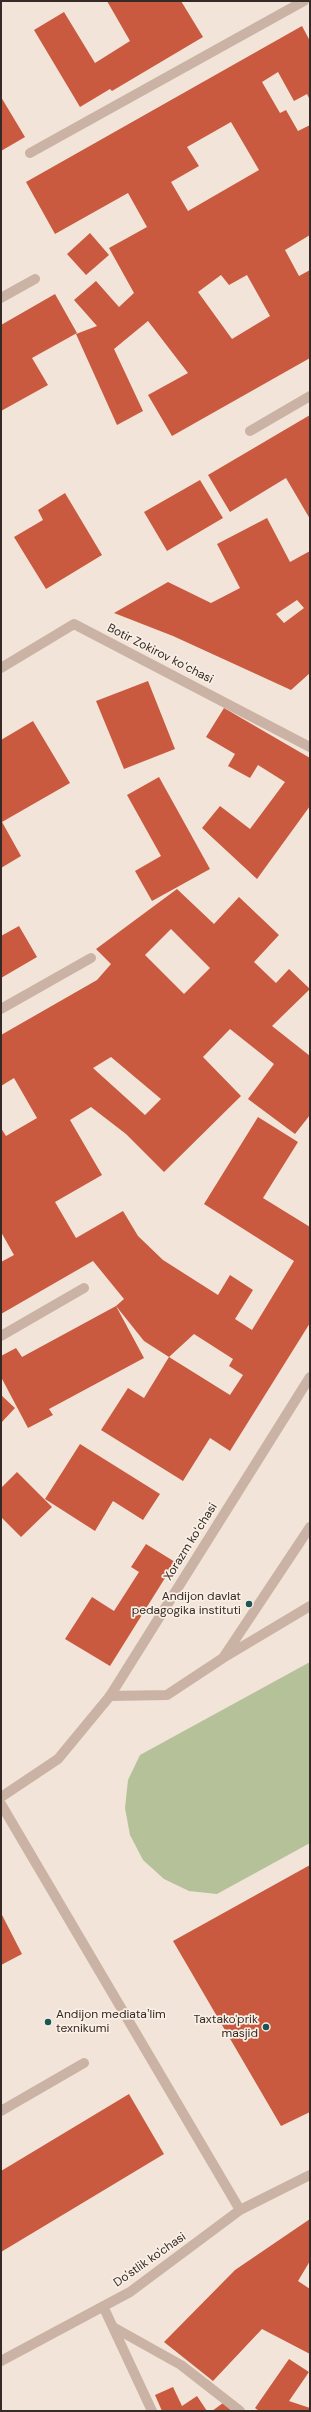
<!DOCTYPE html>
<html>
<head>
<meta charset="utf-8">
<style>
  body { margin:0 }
  #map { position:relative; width:311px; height:2412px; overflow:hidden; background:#f2e4d8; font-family:"DM Sans",sans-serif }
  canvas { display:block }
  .frame { position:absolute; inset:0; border:2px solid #352a26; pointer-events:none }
</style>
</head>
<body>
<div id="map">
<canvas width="311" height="2412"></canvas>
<div class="frame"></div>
</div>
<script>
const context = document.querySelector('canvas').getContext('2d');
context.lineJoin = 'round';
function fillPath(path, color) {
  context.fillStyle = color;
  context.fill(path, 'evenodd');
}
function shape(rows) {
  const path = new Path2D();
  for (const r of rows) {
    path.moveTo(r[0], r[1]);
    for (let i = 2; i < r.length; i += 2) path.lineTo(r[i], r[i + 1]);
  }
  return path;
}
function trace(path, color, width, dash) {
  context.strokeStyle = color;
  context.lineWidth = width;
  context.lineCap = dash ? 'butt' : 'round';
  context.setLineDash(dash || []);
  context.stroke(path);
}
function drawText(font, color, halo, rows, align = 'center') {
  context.font = font + ' "DM Sans",sans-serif';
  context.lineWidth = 3.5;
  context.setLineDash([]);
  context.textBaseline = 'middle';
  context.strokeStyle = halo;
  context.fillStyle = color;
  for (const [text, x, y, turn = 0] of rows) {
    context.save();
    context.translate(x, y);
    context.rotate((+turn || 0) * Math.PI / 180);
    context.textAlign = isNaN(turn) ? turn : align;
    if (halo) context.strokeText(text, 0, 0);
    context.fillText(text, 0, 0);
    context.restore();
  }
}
fillPath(shape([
  [310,1662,310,1843,217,1894,189,1891,164,1879,143,1860,130,1835,125,1808,128,1780,140,1755]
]), '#b5c198');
fillPath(shape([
  [107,1,181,1,203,37,112,91,110,89,80,107,34,30,64,12,95,63,130,41],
  [302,26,310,41,310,100,307,94,294,101,278,72,262,82,280,113,286,110,298,131,310,125,310,235,285,250,299,276,310,270,310,358,172,436,148,395,188,373,148,321,114,349,143,411,117,425,76,334,97,326,74,300,96,281,119,307,134,293,109,248,147,227,128,193,55,234,26,182],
  [231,122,259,170,188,211,171,182,199,166,187,147],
  [221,275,229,285,247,275,270,316,232,339,198,292],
  [1,97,25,137,1,151],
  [90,233,109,255,86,275,67,254],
  [55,294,77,333,32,358,48,385,1,411,1,325],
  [310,415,310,519,286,478,230,512,208,475],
  [200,480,223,518,167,551,144,512],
  [65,493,102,555,46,589,14,537,43,520,38,510],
  [267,518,290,562,310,551,310,673,291,690,173,636,114,613,168,582,211,603,240,588,217,544],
  [297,600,304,608,284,623,276,614],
  [148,681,175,749,124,769,96,701],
  [224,708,310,758,310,806,257,879,202,828,220,806,250,829,285,782,258,765,250,778,228,766,235,754,206,737],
  [33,721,70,783,2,822,21,856,1,868,1,740],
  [159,777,210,869,152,901,135,871,161,856,127,795],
  [177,889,214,924,239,897,279,935,254,962,276,983,289,969,310,989,272,1026,310,1056,310,1115,295,1134,248,1099,274,1064,230,1029,203,1057,241,1096,164,1172,126,1134,91,1107,70,1120,102,1175,55,1202,76,1238,123,1211,138,1236,163,1260,218,1295,230,1275,253,1290,235,1319,252,1330,294,1261,204,1204,258,1117,298,1142,263,1198,310,1227,310,1323,230,1451,210,1438,183,1481,101,1430,128,1388,144,1398,169,1357,144,1341,116,1306,124,1299,93,1261,1,1314,1,1262,14,1255,1,1232,1,1128,6,1136,37,1118,14,1078,1,1086,1,1035,97,980,111,964,96,949],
  [171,929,210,968,184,994,145,955],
  [111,1057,161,1099,145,1115,93,1068],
  [194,1334,233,1359,229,1366,243,1375,230,1395,169,1357],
  [19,926,37,957,1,978,1,936],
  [116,1306,144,1358,49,1409,53,1415,28,1428,1,1377,1,1356,16,1348,22,1357],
  [1,1395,15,1408,1,1423],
  [80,1444,160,1494,143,1520,113,1501,95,1531,45,1499],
  [17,1472,52,1507,21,1537,1,1517,1,1488],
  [146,1544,175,1562,110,1666,65,1639,92,1597,114,1611,139,1572,131,1567],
  [310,1865,310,2112,281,2126,173,1941],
  [1,1913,22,1954,1,1965],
  [129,2094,164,2154,1,2252,1,2171],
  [310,2219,310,2261,298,2281,310,2289,310,2354,262,2329,213,2381,164,2342,235,2270],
  [289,2359,309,2372,289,2401,310,2408,310,2411,259,2411,255,2408],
  [173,2387,182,2406,197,2396,207,2411,162,2411,155,2395],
  [223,2403,232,2411,212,2411]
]), '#c95a3f');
trace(shape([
  [310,1527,223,1658,310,1606],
  [110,1696,167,1695,223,1658],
  [1,2111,84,2063]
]), '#cab3a4', 10);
trace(shape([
  [30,153,304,1],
  [1,298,35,279],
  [250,431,310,396],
  [1,668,74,624,310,747],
  [1,1009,91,958],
  [1,1336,84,1288],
  [1,1797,58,1759,110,1696,310,1377],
  [1,1804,240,2210],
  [103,2306,152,2411],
  [113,2327,181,2365,240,2411],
  [1,2361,130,2292,240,2210,310,2175]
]), '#cab3a4', 10);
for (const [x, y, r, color] of [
  [249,1604,4,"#1b5657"],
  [48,2022,4,"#1b5657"],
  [266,2027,4,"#1b5657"]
]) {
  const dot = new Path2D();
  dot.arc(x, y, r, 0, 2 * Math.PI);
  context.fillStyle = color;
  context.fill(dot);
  trace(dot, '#f9efe4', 1.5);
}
drawText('12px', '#352a26', '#f9efe4', [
  ["Botir Zokirov koʻchasi",160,654,27],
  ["Xorazm koʻchasi",191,1542,-58],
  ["Do'stlik ko'chasi",150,2260,-35]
]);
drawText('12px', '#352a26', '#f9efe4', [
  ["Andijon davlat",241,1597],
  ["pedagogika instituti",241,1611],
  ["Andijon mediataʼlim",56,2015,"left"],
  ["texnikumi",56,2029,"left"],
  ["Taxtako'prik",258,2020],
  ["masjid",258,2034]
], 'right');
</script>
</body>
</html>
